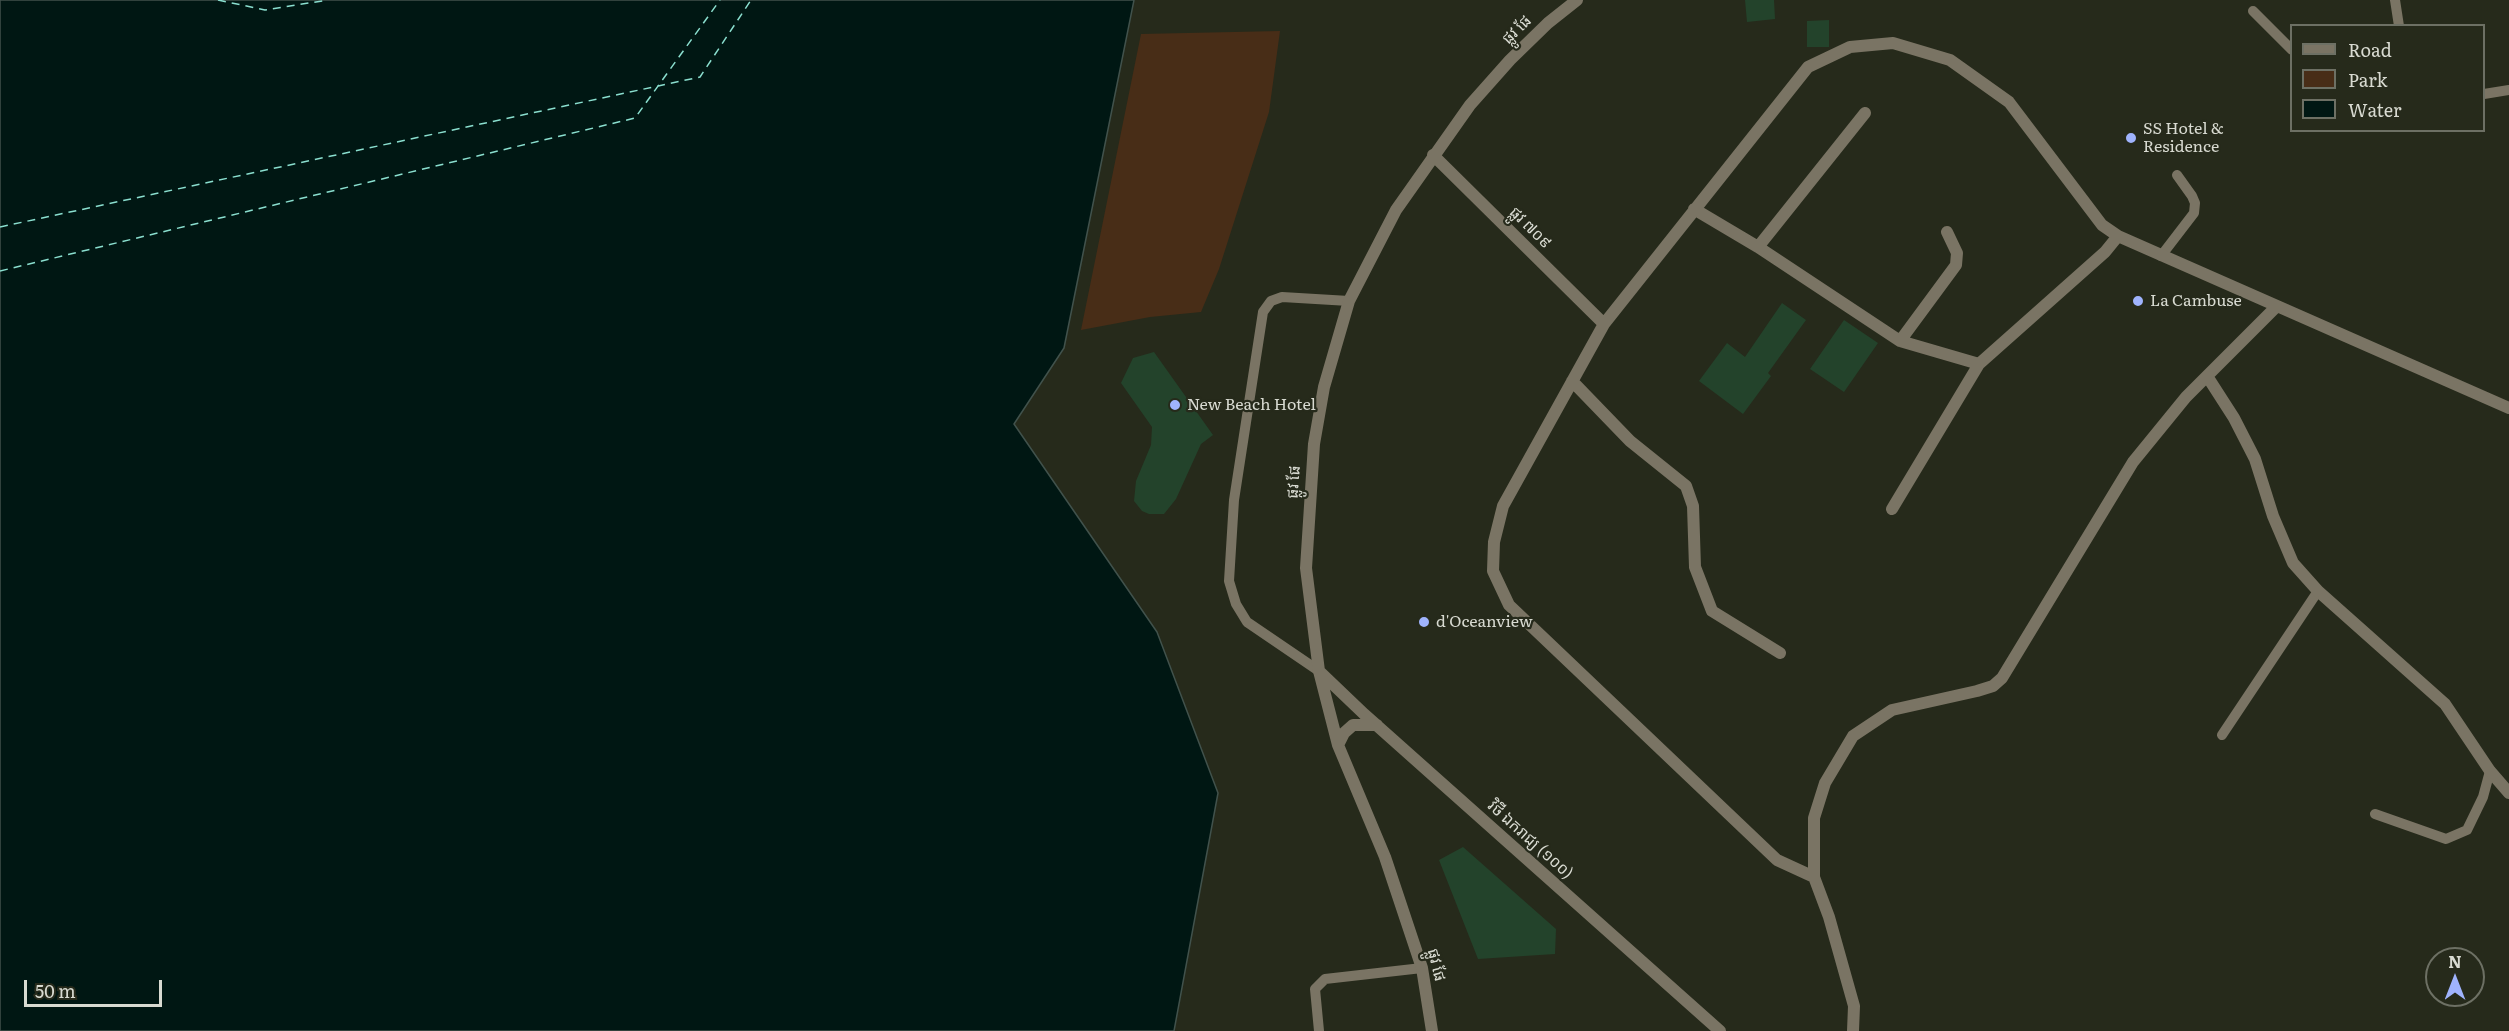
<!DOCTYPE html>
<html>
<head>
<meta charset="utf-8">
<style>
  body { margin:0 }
  #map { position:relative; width:2509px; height:1031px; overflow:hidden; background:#262a1b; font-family:Literata,serif }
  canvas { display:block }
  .legend { position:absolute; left:2290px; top:24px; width:195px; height:108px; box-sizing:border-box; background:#262a1b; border:2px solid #6d7064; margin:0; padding:8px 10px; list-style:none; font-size:18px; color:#d8dad1 }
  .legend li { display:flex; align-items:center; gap:12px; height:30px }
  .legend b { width:30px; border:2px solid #6d7064 }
  .north { position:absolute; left:2425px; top:947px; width:60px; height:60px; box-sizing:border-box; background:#262a1b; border:2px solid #6d7064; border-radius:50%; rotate:0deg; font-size:16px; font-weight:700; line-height:24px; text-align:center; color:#d8dad1 }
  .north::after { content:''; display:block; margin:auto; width:21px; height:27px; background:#9fb3fd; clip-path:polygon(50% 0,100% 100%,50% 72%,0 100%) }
  .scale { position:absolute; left:24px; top:980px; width:138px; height:27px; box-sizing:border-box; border:3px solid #d8dad1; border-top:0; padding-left:8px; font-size:18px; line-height:21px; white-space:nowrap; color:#d8dad1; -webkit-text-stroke:4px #262a1b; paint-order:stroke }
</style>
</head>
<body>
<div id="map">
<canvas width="2509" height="1031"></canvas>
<ul class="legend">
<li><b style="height:8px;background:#7a7464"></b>Road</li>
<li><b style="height:16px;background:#482d17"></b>Park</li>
<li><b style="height:16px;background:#001713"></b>Water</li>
</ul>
<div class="north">N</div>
<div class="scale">50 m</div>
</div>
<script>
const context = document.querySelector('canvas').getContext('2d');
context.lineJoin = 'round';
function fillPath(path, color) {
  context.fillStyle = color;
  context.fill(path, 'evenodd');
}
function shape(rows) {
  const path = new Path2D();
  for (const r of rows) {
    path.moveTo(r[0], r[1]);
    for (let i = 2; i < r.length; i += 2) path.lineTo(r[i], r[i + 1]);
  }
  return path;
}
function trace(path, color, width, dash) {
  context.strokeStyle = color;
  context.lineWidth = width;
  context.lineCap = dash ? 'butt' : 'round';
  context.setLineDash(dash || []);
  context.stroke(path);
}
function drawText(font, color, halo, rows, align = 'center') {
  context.font = font + ' Literata,"Noto Sans Khmer",serif';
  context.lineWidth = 4.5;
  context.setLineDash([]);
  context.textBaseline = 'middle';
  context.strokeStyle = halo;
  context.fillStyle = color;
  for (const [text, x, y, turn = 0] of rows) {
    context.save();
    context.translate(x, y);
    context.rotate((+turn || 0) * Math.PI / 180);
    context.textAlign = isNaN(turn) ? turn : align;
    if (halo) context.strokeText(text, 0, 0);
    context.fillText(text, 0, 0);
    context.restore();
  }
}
fillPath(shape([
  [1280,31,1269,112,1219,269,1201,312,1150,317,1081,330,1141,34]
]), '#482d17');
const water = shape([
  [0,0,1134,0,1064,348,1014,424,1157,632,1218,793,1174,1031,0,1031,0,0]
]);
fillPath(water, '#001713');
trace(water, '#41524c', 1.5);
trace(shape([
  [218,0,265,10,328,0],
  [0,227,700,77,751,0],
  [0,271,635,118,720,0]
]), '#8adfcf', 1.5, [8, 6]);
fillPath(shape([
  [1745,0,1774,0,1775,19,1747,22],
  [1829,20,1829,47,1807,47,1807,21],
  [1782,303,1806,320,1768,373,1771,376,1743,414,1699,381,1727,343,1745,357],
  [1844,320,1878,343,1844,392,1810,369],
  [1154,352,1213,435,1201,444,1176,499,1164,514,1149,514,1142,511,1134,501,1136,481,1151,445,1152,427,1121,383,1133,358],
  [1463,847,1556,929,1555,954,1478,959,1439,860]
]), '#23432b');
trace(shape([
  [2395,0,2399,26],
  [2253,11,2292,50],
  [2484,94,2509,90],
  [2161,256,2194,213,2195,203,2192,196,2177,175],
  [1319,671,1247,622,1236,604,1229,581,1234,500,1263,312,1271,301,1282,297,1349,301],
  [2222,735,2318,591],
  [2375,814,2446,839,2467,830,2483,797,2490,771],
  [1319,1031,1315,989,1325,979,1422,968]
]), '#7a7464', 10);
trace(shape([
  [1433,155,1604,324],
  [1694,209,1758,247,1900,341,1979,364,2105,252,2118,236],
  [1758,247,1865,113],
  [1900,341,1956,265,1957,253,1947,232],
  [2207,376,2234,418,2255,459,2273,516,2293,563,2318,591,2445,704,2490,771,2509,793],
  [1572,381,1630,441,1686,486,1693,506,1695,567,1712,611,1780,653],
  [1892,509,1979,364],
  [1814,877,1777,860,1509,605,1493,571,1494,542,1503,506,1604,324,1808,67,1850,47,1893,43,1950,60,2009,102,2102,225,2118,236,2509,408],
  [1853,1031,1854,1006,1829,917,1814,877,1814,818,1825,783,1853,736,1892,710,1977,691,1993,686,2002,678,2133,462,2186,397,2276,307]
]), '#7a7464', 12);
trace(shape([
  [1319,671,1364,714,1720,1031],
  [1338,745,1344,733,1353,725,1377,725],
  [1432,1031,1422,968,1385,857,1338,745,1319,671,1306,568,1314,444,1324,387,1349,301,1396,210,1470,105,1510,60,1548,23,1577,0]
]), '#7a7464', 12);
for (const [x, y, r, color] of [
  [2131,138,6,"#9fb3fd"],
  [2138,301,6,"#9fb3fd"],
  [1175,405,6,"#9fb3fd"],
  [1424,622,6,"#9fb3fd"]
]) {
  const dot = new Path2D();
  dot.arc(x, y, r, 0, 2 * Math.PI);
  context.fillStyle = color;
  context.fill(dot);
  trace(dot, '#262a1b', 2);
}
drawText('16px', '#d8dad1', '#262a1b', [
  ["ផ្លូវ ផែ",1517,30,-44],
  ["ផ្លូវ ៧០៩",1530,228,45],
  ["ផ្លូវ ផែ",1294,482,-86],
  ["វិថី ឯករាជ្យ (១០០)",1530,840,42],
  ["ផ្លូវ ផែ",1436,965,76]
]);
drawText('16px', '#d8dad1', '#262a1b', [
  ["SS Hotel &",2143,129],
  ["Residence",2143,147],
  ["La Cambuse",2150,301],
  ["New Beach Hotel",1187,405],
  ["d'Oceanview",1436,622]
], 'left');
</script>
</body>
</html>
